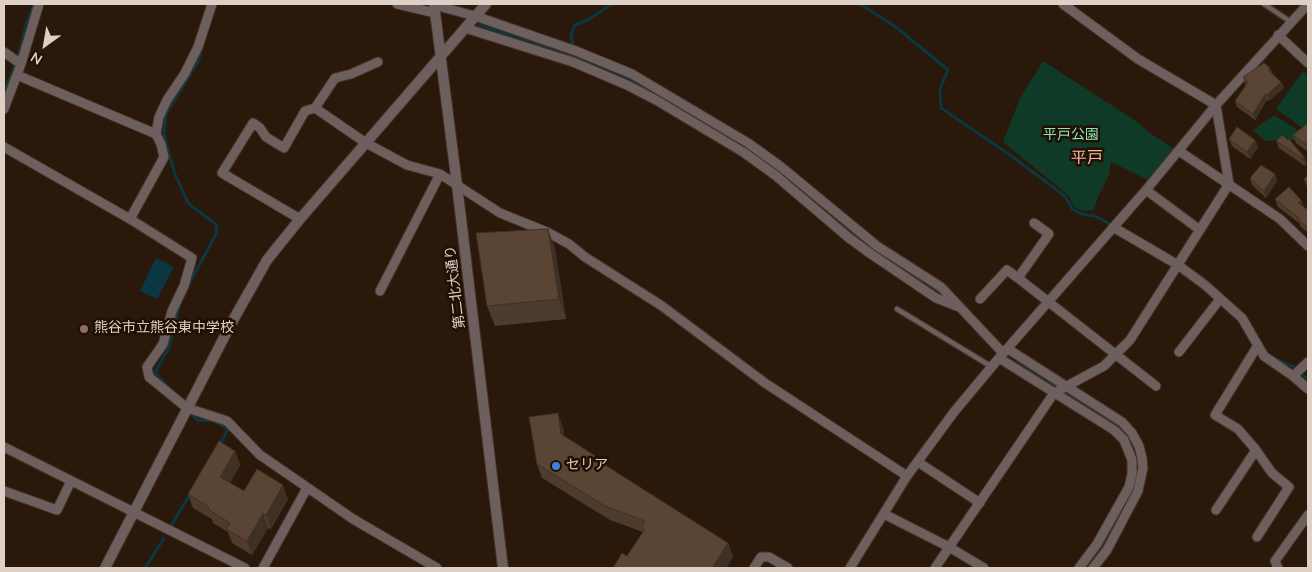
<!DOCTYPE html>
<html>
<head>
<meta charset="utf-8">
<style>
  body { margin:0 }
  #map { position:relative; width:1312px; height:572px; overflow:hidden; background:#2a180a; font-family:"Nunito Sans",sans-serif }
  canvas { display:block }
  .frame { position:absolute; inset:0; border:5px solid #ddd0c7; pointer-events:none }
  .north { position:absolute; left:20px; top:20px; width:50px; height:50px; -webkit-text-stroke:4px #200f03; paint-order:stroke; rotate:212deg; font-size:14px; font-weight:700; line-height:20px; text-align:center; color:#ddd0c7 }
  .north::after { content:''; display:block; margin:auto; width:18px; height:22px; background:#ddd0c7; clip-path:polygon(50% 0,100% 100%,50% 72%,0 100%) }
</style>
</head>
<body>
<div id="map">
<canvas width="1312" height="572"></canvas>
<div class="frame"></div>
<div class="north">N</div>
</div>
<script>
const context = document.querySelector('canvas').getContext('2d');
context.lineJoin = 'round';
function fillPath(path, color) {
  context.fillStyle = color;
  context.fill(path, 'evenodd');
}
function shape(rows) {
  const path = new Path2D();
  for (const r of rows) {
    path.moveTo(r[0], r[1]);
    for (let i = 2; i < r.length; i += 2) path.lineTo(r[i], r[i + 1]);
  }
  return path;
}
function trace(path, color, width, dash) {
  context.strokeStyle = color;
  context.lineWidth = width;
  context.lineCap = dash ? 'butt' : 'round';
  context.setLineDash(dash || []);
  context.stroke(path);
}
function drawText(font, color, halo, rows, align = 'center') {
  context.font = font + ' "Nunito Sans","Noto Sans JP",sans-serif';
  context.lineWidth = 5;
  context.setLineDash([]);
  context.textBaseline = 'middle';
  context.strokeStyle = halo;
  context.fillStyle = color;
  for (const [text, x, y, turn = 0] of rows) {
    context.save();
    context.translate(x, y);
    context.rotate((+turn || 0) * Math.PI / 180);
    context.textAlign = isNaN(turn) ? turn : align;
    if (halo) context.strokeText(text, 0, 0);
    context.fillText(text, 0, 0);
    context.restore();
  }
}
fillPath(shape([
  [1043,61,1136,121,1151,134,1175,149,1148,180,1111,162,1109,175,1098,197,1094,210,1083,211,1075,208,1068,195,1003,142,1020,98],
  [1303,71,1308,75,1308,124,1304,129,1276,109],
  [1274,115,1301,132,1295,140,1266,141,1253,130]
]), '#0f3a27');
fillPath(shape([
  [156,258,174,267,157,299,140,291]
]), '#0b3742');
trace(shape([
  [860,4,896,27,948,70,940,89,941,108,1010,155,1065,196,1073,210,1082,214,1095,216,1108,223],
  [479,25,574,56,630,80,658,95,745,148],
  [573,48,571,34,575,25,589,19,612,4],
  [4,92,17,60,26,25,34,4],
  [833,219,875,251,937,292],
  [187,288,216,234,217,225,189,204,187,201,175,174,164,135,166,114,198,62,202,47],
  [1276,359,1294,367],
  [1018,363,1120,427,1127,435,1137,459,1138,469,1133,493],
  [1303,375,1308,380],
  [169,388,155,373,169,347,181,300],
  [191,413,197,420,214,421,228,429,219,446],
  [172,524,190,494],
  [145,568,164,538],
  [1087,568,1111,534]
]), '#0b3742', 3);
const service = shape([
  [1264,4,1291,22],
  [897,309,992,367]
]);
const minor = shape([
  [397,4,435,13],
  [434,5,475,16,576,51,632,74,748,143,780,166,877,246,941,287,1003,353],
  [465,28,573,62,627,85,656,100,743,152,775,175,849,238,871,254,936,298,959,307],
  [1278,35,1308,63],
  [4,52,21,64],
  [17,75,156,134],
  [315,108,366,143,407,165,440,174,500,213,547,232,569,244,585,257,662,306,765,383,907,476],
  [4,109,21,64,39,4],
  [4,147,130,219,192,258,184,286,172,311,163,344,147,367,149,377,187,408,227,421,260,455,311,490,353,519,437,568],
  [1179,151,1280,219,1308,246],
  [1146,190,1200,230],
  [130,219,164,157,161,144,156,134,159,117,167,100,185,73,198,47,212,4],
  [300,219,222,173,253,123,260,128,266,137,284,148,305,111,315,108,335,78,351,74,378,62],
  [1034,223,1049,234,1018,278,1156,386],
  [1113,227,1178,265,1205,285,1242,318,1264,356,1293,376,1308,389],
  [380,291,440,174],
  [980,299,1007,270,1018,278],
  [1008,349,1122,422,1132,433,1139,446,1142,458,1143,468,1138,491,1107,550,1093,568],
  [1179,352,1220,299],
  [999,358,1114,430,1124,440,1132,460,1132,474,1129,487,1097,544,1079,568],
  [1293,376,1308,362],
  [4,447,245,568],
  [918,462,980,503],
  [4,491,57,510,71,481],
  [1216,510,1256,450],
  [884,514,949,547,984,568],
  [1257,537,1289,487,1272,473,1256,450,1238,429,1215,415,1258,345],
  [263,568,307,488],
  [754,568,761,557,769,557,788,568],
  [850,568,907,476,954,412,999,358,1146,190,1216,105,1308,4],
  [935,568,1054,393,1104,366,1130,340,1229,184,1216,105,1138,59,1063,4],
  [1278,568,1275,561,1308,515]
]);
const tertiary = shape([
  [434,4,457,185,503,568],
  [105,568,232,322,267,260,300,219,486,4]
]);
trace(service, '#433224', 7);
trace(minor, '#433224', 11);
trace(tertiary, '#433224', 12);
trace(service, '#6c5f5d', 4.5);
trace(minor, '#6c5f5d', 9);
trace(tertiary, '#6c5f5d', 10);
fillPath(shape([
  [1270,68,1272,73,1281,82,1284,88,1269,101,1267,100,1255,120,1237,107,1235,101,1246,85,1245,83,1243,77],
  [1308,123,1308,152,1296,143,1293,135],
  [1229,139,1255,140,1258,147,1250,159,1232,146],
  [1276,141,1304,157,1307,164,1305,166,1279,148],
  [1275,174,1277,181,1266,198,1252,185,1250,178],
  [1308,176,1308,190,1304,179],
  [1275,199,1301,200,1304,207,1308,210,1308,233,1301,227,1299,223,1278,207],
  [548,229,555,249,566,319,495,326,487,306],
  [563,427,564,436,597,460,728,543,733,557,726,568,613,568,627,556,643,532,610,520,542,478,537,464],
  [235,451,240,465,230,483,244,491,288,499,271,529,268,528,252,555,232,543,228,532,213,523,212,519,193,508,188,494]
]), '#4d3b2e');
fillPath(shape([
  [1281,82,1284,88,1269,101,1267,95],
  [1265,94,1267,100,1255,120,1253,114],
  [1255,140,1258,147,1250,159,1247,152],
  [1304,157,1307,164,1305,166,1302,158],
  [1275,174,1277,181,1266,198,1264,191],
  [1301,200,1304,207,1298,203],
  [548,229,555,249,566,319,559,299],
  [558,413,563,427,566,448,561,434],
  [235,451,240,465,225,491,220,477],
  [283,485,288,499,271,529,266,515],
  [263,513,268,528,252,555,247,541],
  [728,543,733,557,726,568,712,568]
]), '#3f3025');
const building = shape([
  [1264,63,1270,68,1268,70,1281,82,1267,95,1265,94,1253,114,1235,101,1248,82,1243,77,1264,63],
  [1308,123,1308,143,1307,145,1293,135,1308,123],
  [1237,127,1255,140,1247,152,1229,139,1237,127],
  [1282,135,1288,140,1289,139,1304,157,1302,158,1276,141,1282,135],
  [1261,165,1275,174,1264,191,1250,178,1261,165],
  [1308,176,1308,182,1304,179,1308,176],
  [1289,187,1301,200,1298,203,1308,210,1308,228,1298,220,1299,218,1275,199,1289,187],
  [548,229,559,299,487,306,476,233,548,229],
  [558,413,561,434,594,455,597,460,728,543,712,568,613,568,622,553,627,556,645,529,642,526,645,521,605,506,537,464,529,417,558,413],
  [219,441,235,451,220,477,244,491,257,469,283,485,266,515,263,513,247,541,226,529,230,523,208,509,209,507,188,494,219,441]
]);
fillPath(building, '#5a4535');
trace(building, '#3f3025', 1);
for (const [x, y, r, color] of [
  [84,329,5,"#8d6e63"],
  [556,466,5,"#3f7fe0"]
]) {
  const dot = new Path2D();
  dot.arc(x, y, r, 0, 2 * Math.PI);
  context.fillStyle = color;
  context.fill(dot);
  trace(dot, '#200f03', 2);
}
drawText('14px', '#89e7b8', '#200f03', [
  ["平戸公園",1071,136]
]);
drawText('14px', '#ddd0c7', '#200f03', [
  ["第二北大通り",456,287,-97]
]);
drawText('14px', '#ddd0c7', '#200f03', [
  ["熊谷市立熊谷東中学校",94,329],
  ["セリア",566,466]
], 'left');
drawText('16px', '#f8bc9f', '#200f03', [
  ["平戸",1087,159]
]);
</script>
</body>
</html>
